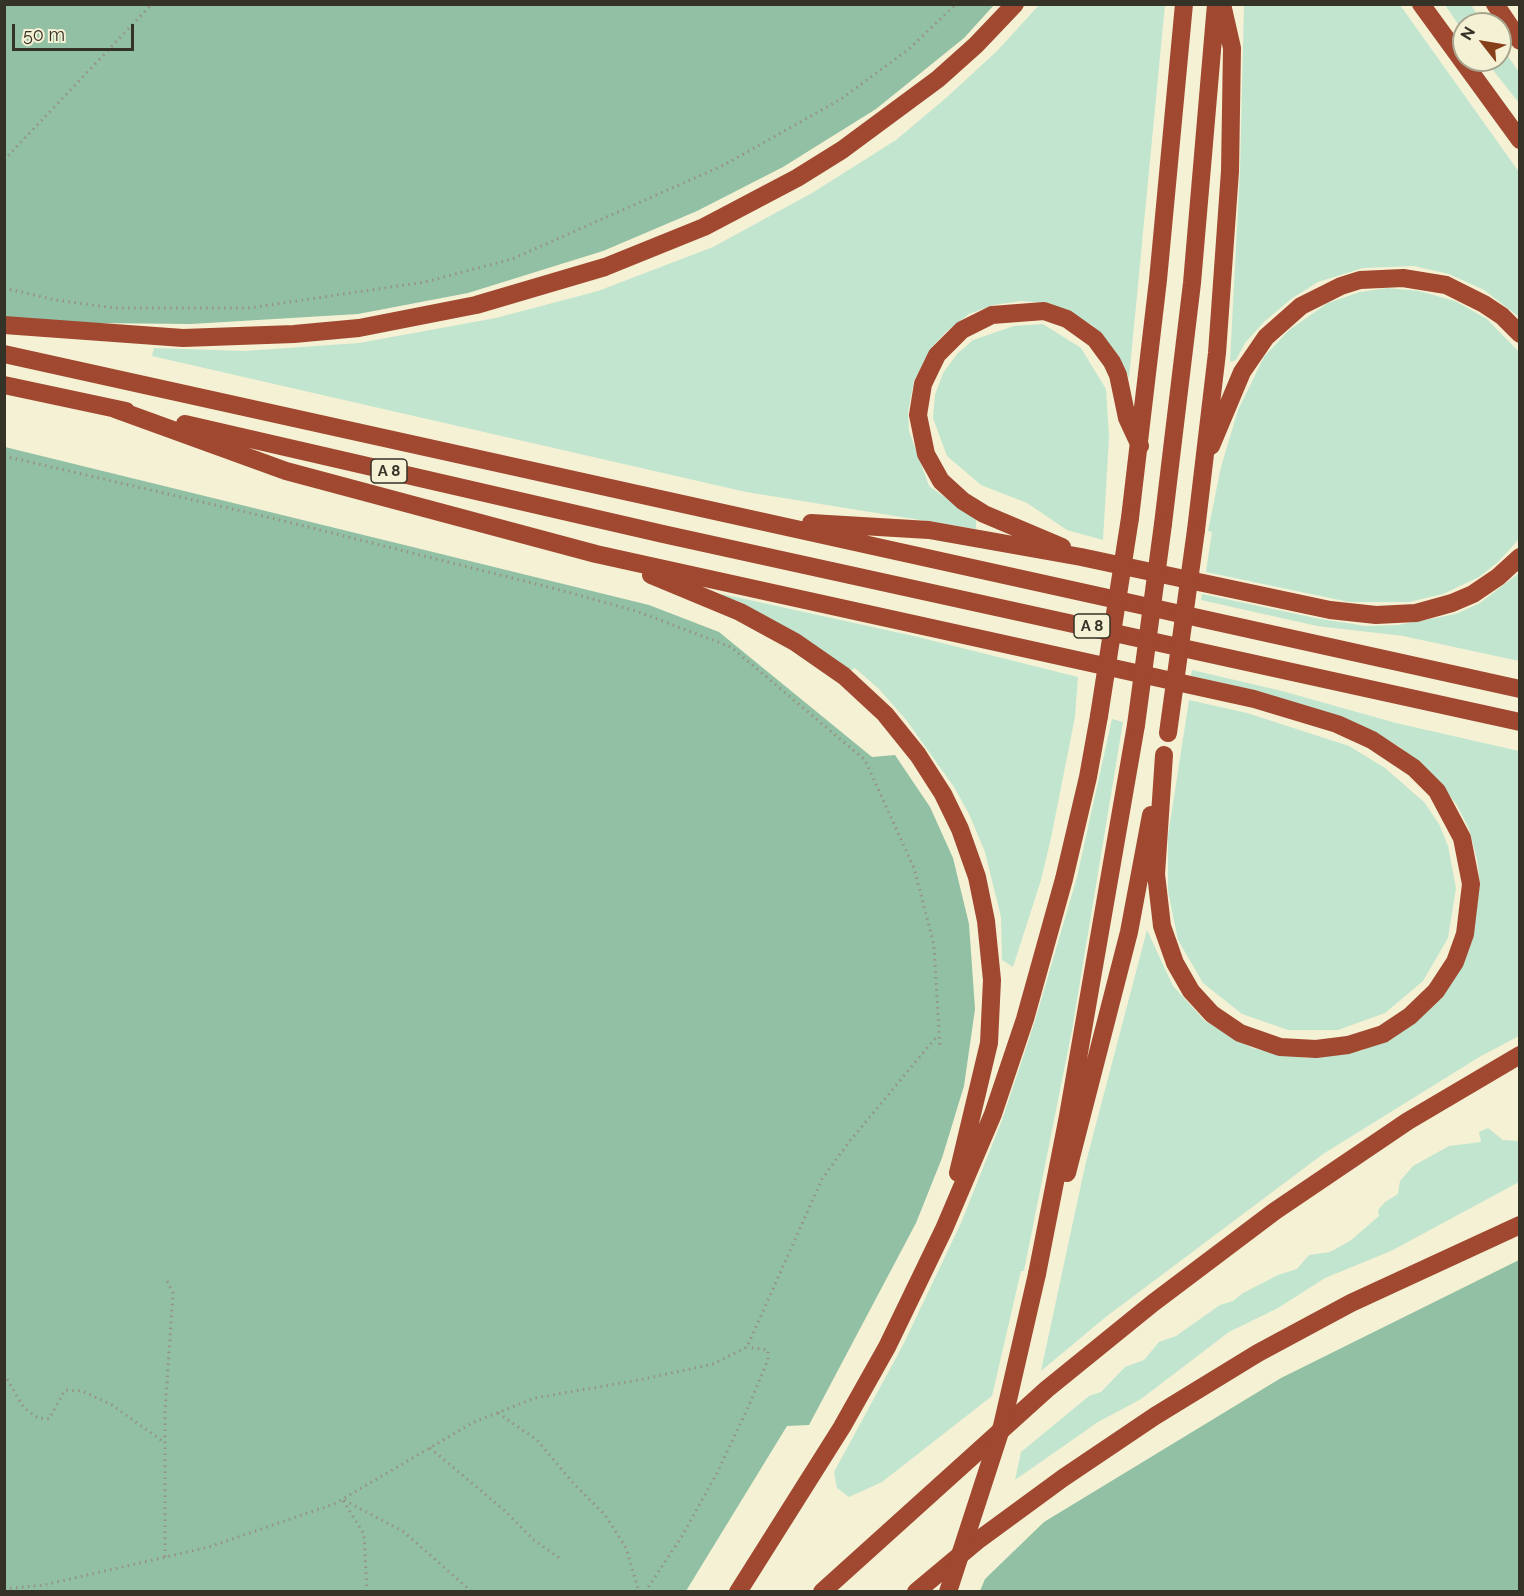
<!DOCTYPE html>
<html>
<head>
<meta charset="utf-8">
<style>
  body { margin:0 }
  #map { position:relative; width:1524px; height:1596px; overflow:hidden; background:#f5f1d4; font-family:Raleway,sans-serif }
  canvas { display:block }
  .frame { position:absolute; inset:0; border:6px solid #353328; pointer-events:none }
  .north { position:absolute; left:1452px; top:12px; width:60px; height:60px; box-sizing:border-box; background:#f5f1d4; border:2px solid #a8a58f; border-radius:50%; rotate:301deg; font-size:16px; font-weight:700; line-height:24px; text-align:center; color:#353328 }
  .north::after { content:''; display:block; margin:auto; width:21px; height:27px; background:#853f19; clip-path:polygon(50% 0,100% 100%,50% 72%,0 100%) }
  .scale { position:absolute; left:12px; top:24px; width:122px; height:27px; box-sizing:border-box; border:3px solid #353328; border-top:0; padding-left:8px; font-size:18px; line-height:21px; white-space:nowrap; color:#353328; -webkit-text-stroke:4px #f5f1d4; paint-order:stroke }
</style>
</head>
<body>
<div id="map">
<canvas width="1524" height="1596"></canvas>
<div class="frame"></div>
<div class="north">N</div>
<div class="scale">50 m</div>
</div>
<script>
const context = document.querySelector('canvas').getContext('2d');
context.lineJoin = 'round';
function fillPath(path, color) {
  context.fillStyle = color;
  context.fill(path, 'evenodd');
}
function shape(rows) {
  const path = new Path2D();
  for (const r of rows) {
    path.moveTo(r[0], r[1]);
    for (let i = 2; i < r.length; i += 2) path.lineTo(r[i], r[i + 1]);
  }
  return path;
}
function trace(path, color, width, dash) {
  context.strokeStyle = color;
  context.lineWidth = width;
  context.lineCap = dash ? 'butt' : 'round';
  context.setLineDash(dash || []);
  context.stroke(path);
}
function drawText(font, color, halo, rows, align = 'center') {
  context.font = font + ' Raleway,sans-serif';
  context.lineWidth = 4.5;
  context.setLineDash([]);
  context.textBaseline = 'middle';
  context.strokeStyle = halo;
  context.fillStyle = color;
  for (const [text, x, y, turn = 0] of rows) {
    context.save();
    context.translate(x, y);
    context.rotate((+turn || 0) * Math.PI / 180);
    context.textAlign = isNaN(turn) ? turn : align;
    if (halo) context.strokeText(text, 0, 0);
    context.fillText(text, 0, 0);
    context.restore();
  }
}
fillPath(shape([
  [1039,5,1165,5,1129,378,1119,356,1092,325,1049,303,1021,301,993,305,969,314,946,332,932,347,914,381,908,412,909,431,929,486,976,519,976,529,746,492,152,356,154,348,244,351,359,343,496,318,598,291,713,247,812,193,896,140,946,98,997,51],
  [1244,5,1400,5,1519,172,1519,317,1484,290,1449,274,1414,266,1363,268,1318,282,1291,299,1264,322,1245,343,1236,360,1230,362,1240,170],
  [1445,5,1471,5,1484,24,1464,24,1464,33],
  [1500,45,1519,72,1519,103,1485,60,1500,60],
  [1388,288,1419,291,1455,301,1487,319,1519,352,1519,539,1498,562,1479,577,1443,594,1409,602,1349,602,1206,572,1212,532,1208,531,1209,526,1221,467,1238,410,1264,357,1289,330,1328,303,1360,292],
  [1043,324,1081,348,1106,389,1109,437,1103,540,1067,530,1027,503,981,485,947,456,933,418,935,395,943,373,957,354,973,340,1014,326],
  [1519,573,1519,661,1403,636,1317,626,1201,600,1202,594,1320,619,1366,626,1398,625,1456,614,1480,603],
  [722,594,918,637,1078,677,1075,717,1051,838,1041,880,1013,967,1002,960,1001,917,985,852,969,814,954,787,907,721,879,689,855,668,850,671,721,596],
  [1192,670,1282,691,1396,723,1519,751,1519,1036,1481,1056,1323,1154,1107,1316,1041,1371,1085,1166,1147,930,1173,986,1205,1021,1252,1048,1306,1058,1361,1051,1387,1039,1473,938,1480,883,1477,859,1469,829,1457,805,1438,781,1400,747,1376,734,1231,685,1191,676],
  [1189,700,1247,713,1349,746,1385,768,1424,802,1439,824,1448,846,1456,888,1448,938,1423,981,1385,1013,1338,1030,1288,1030,1242,1014,1203,983,1178,940,1168,891,1168,836],
  [1112,719,1123,722,1072,1030,1024,1271,1021,1271,992,1396,882,1482,849,1497,837,1488,834,1472,903,1345,961,1223,1002,1120,1035,1021,1077,877],
  [1488,1128,1503,1140,1519,1141,1519,1182,1391,1251,1325,1278,1278,1308,1229,1332,1141,1399,1098,1422,1015,1480,1021,1452,1089,1396,1101,1392,1125,1367,1144,1360,1159,1342,1176,1336,1220,1305,1233,1301,1243,1293,1278,1275,1297,1269,1309,1255,1330,1252,1350,1241,1379,1216,1378,1210,1385,1202,1398,1194,1400,1181,1413,1166,1449,1146,1481,1142,1479,1132]
]), '#c2e5d0');
fillPath(shape([
  [4,5,994,5,964,38,876,109,783,167,697,211,603,251,468,293,358,314,191,324,94,323,5,317],
  [5,447,649,605,719,632,872,757,895,755,930,807,953,858,969,924,975,1009,964,1086,942,1158,916,1223,809,1425,787,1426,686,1591,5,1591],
  [1519,1260,1519,1591,980,1591,985,1579,1044,1522,1281,1378]
]), '#91c0a4');
trace(shape([
  [4,160,152,4],
  [4,288,56,300,115,308,249,308,425,282,512,259,724,165,841,99,909,49,956,4],
  [4,456,280,520,556,589,636,611,731,647,865,760,914,868,934,945,940,1049],
  [4,1240,4,1264],
  [4,1374,24,1408,38,1418,49,1419,65,1390,82,1391,112,1405,165,1443],
  [498,1413,537,1440,573,1483,605,1515,626,1548,639,1592],
  [430,1448,504,1510,534,1540,562,1560],
  [165,1557,165,1412,173,1293,167,1281],
  [4,1589,44,1585,209,1547,334,1504,474,1422,535,1398,639,1380,713,1364,747,1347,822,1179,849,1142,938,1035],
  [367,1592,364,1534,342,1499,404,1532,472,1592],
  [645,1592,682,1536,717,1473,750,1403,768,1360,768,1350,747,1347]
]), '#96937f', 3, [1.5, 4.5]);
trace(shape([
  [1421,4,1520,140],
  [1495,4,1520,41],
  [4,325,183,338,294,334,359,328,476,305,605,267,704,227,797,178,842,150,938,79,976,45,1015,4],
  [4,354,1520,689],
  [4,385,126,411],
  [115,409,286,471,596,554,1254,699,1337,724,1372,740,1414,768,1437,791,1462,838,1471,884,1465,934,1455,962,1436,991,1410,1016,1383,1034,1348,1045,1316,1049,1280,1047,1240,1033,1212,1014,1191,991,1175,963,1162,926,1156,874,1164,755],
  [185,424,663,534,1520,722],
  [1211,446,1242,372,1266,337,1301,306,1341,286,1360,280,1403,278,1446,285,1484,304,1502,316,1520,334],
  [1130,518,1158,280,1184,4],
  [811,523,929,530,1081,557,1330,610,1376,615,1416,613,1452,603,1473,594,1498,577,1520,557],
  [1163,524,1192,283,1216,4],
  [1196,530,1217,353,1230,171,1232,48,1222,4],
  [1062,547,984,514,963,501,941,481,926,454,918,415,923,384,937,355,962,330,992,315,1044,311,1067,319,1095,339,1112,362,1118,375,1127,418,1140,446],
  [651,575,740,612,795,642,844,676,885,714,918,755,943,794,960,829,977,877,986,921,992,980,989,1043,958,1173],
  [1067,1173,1129,932,1151,815],
  [1037,1274,1068,1116,1136,725],
  [738,1592,842,1427,887,1347,944,1229,993,1114,1025,1019,1064,879,1088,777,1099,716],
  [822,1592,1047,1389,1153,1303,1275,1211,1408,1121,1520,1055],
  [916,1592,977,1541,1063,1478,1155,1416,1258,1353,1351,1303,1520,1225]
]), '#a14831', 18);
trace(shape([
  [1099,716,1130,518],
  [1136,725,1163,524],
  [1168,733,1196,530],
  [948,1592,1002,1426,1037,1274]
]), '#a14831', 18);
for (const [x, y, w] of [
  [389,471,36],
  [1092,626,36]
]) {
  const box = new Path2D();
  box.roundRect(x - w / 2, y - 12, w, 24, 4.5);
  context.fillStyle = '#f5f1d4';
  context.fill(box);
  trace(box, '#353328', 1.5);
}
drawText('bold 15px', '#353328', null, [
  ["A 8",389,471],
  ["A 8",1092,626]
]);
</script>
</body>
</html>
